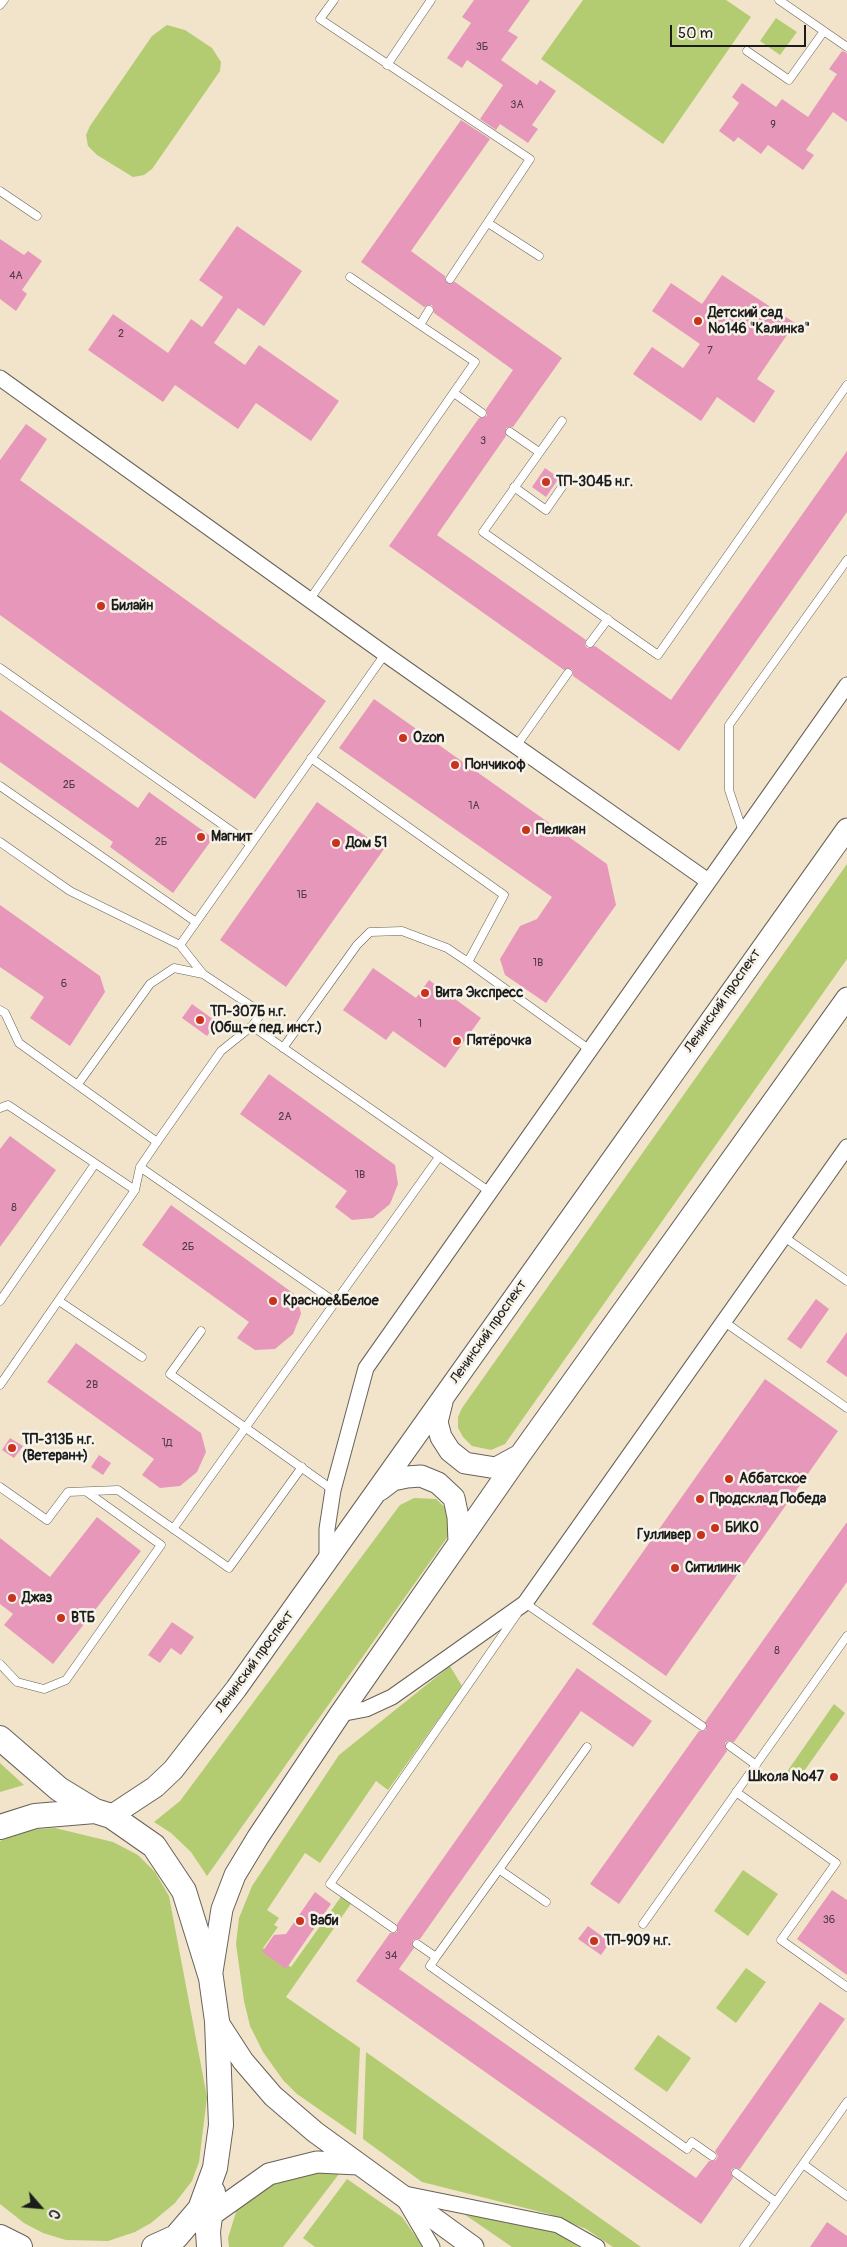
<!DOCTYPE html>
<html>
<head>
<meta charset="utf-8">
<style>
  body { margin:0 }
  #map { position:relative; width:847px; height:2247px; overflow:hidden; background:#f1e4ca; font-family:Pangolin,sans-serif }
  canvas { display:block }
  .north { position:absolute; left:15px; top:2182px; width:50px; height:50px; -webkit-text-stroke:4px #f7f3e8; paint-order:stroke; rotate:117deg; font-size:14px; font-weight:700; line-height:20px; text-align:center; color:#1c1c1c }
  .north::after { content:''; display:block; margin:auto; width:18px; height:22px; background:#1c1c1c; clip-path:polygon(50% 0,100% 100%,50% 72%,0 100%) }
  .scale { position:absolute; left:670px; top:25px; width:136px; height:22px; box-sizing:border-box; border:2px solid #1c1c1c; border-top:0; padding-left:6px; font-size:15px; line-height:18px; white-space:nowrap; color:#1c1c1c; -webkit-text-stroke:4px #f7f3e8; paint-order:stroke }
</style>
</head>
<body>
<div id="map">
<canvas width="847" height="2247"></canvas>
<div class="north">С</div>
<div class="scale">50 m</div>
</div>
<script>
const context = document.querySelector('canvas').getContext('2d');
context.lineJoin = 'round';
function fillPath(path, color) {
  context.fillStyle = color;
  context.fill(path, 'evenodd');
}
function shape(rows) {
  const path = new Path2D();
  for (const r of rows) {
    path.moveTo(r[0], r[1]);
    for (let i = 2; i < r.length; i += 2) path.lineTo(r[i], r[i + 1]);
  }
  return path;
}
function trace(path, color, width, dash) {
  context.strokeStyle = color;
  context.lineWidth = width;
  context.lineCap = dash ? 'butt' : 'round';
  context.setLineDash(dash || []);
  context.stroke(path);
}
function drawText(font, color, halo, rows, align = 'center') {
  context.font = font + ' Pangolin,sans-serif';
  context.lineWidth = 5;
  context.setLineDash([]);
  context.textBaseline = 'middle';
  context.strokeStyle = halo;
  context.fillStyle = color;
  for (const [text, x, y, turn = 0] of rows) {
    context.save();
    context.translate(x, y);
    context.rotate((+turn || 0) * Math.PI / 180);
    context.textAlign = isNaN(turn) ? turn : align;
    if (halo) context.strokeText(text, 0, 0);
    context.fillText(text, 0, 0);
    context.restore();
  }
}
fillPath(shape([
  [583,0,726,0,751,17,663,144,541,59],
  [776,18,797,32,780,55,760,41],
  [167,25,185,30,212,48,221,62,220,71,152,169,144,175,133,177,97,155,88,146,86,135,90,126,152,36],
  [847,864,847,959,505,1444,491,1450,472,1446,463,1437,458,1428,458,1417,462,1408],
  [414,1498,436,1499,451,1513,449,1535,207,1876,191,1852,171,1833,154,1822,180,1801,400,1505],
  [450,1666,462,1686,388,1790,376,1781,320,1863,305,1853,267,1910,279,1918,274,1925,278,1927,263,1948,291,1967,345,1891,355,1898,286,1997,360,2048,356,2135,297,2094,283,2080,263,2052,250,2026,244,2001,236,1944,239,1918,252,1886,339,1755],
  [834,1704,845,1713,795,1784,784,1776],
  [0,1763,24,1785,0,1792],
  [55,1828,113,1842,138,1855,155,1872,169,1896,207,2097,199,2162,192,2181,175,2203,151,2223,135,2232,108,2241,66,2240,43,2233,24,2223,0,2204,0,1841,24,1830],
  [743,1870,778,1894,748,1936,714,1911],
  [746,1968,766,1982,736,2023,716,2008],
  [658,2035,691,2058,667,2092,634,2069],
  [366,2052,641,2247,613,2247,586,2229,549,2214,422,2182,363,2139],
  [328,2170,339,2174,283,2247,229,2247,228,2238,237,2209,265,2183],
  [347,2179,402,2217,423,2247,315,2247,303,2238],
  [464,2214,556,2231,579,2247,512,2247]
]), '#b3cc71');
fillPath(shape([
  [474,0,530,0,508,31,518,37,501,60,537,85,540,80,556,91,532,125,538,129,528,143,500,124,496,130,480,119,503,85,467,60,462,68,447,58,471,23,462,17],
  [842,51,847,53,847,122,833,112,806,150,814,155,803,170,768,145,761,154,738,137,734,142,719,131,739,103,732,97,742,83,776,107,782,99,808,117,837,74,829,69],
  [461,120,490,139,411,251,445,276,447,283,455,282,562,358,513,427,506,428,506,436,437,535,586,640,585,645,587,648,595,646,671,700,847,451,847,512,679,751,573,676,572,669,564,670,389,546,479,418,487,416,486,409,513,370,434,313,432,305,424,307,361,262],
  [237,226,302,271,264,326,238,308,214,343,245,365,259,345,339,401,311,441,256,403,238,429,175,385,163,402,88,350,113,314,168,353,191,319,202,327,223,297,199,280],
  [0,239,24,255,28,251,42,261,22,290,27,294,16,311,0,299],
  [722,275,795,323,757,379,775,391,754,423,717,397,701,421,633,374,652,347,683,368,700,344,652,311,671,283,702,304],
  [26,424,47,439,20,480,326,701,255,799,0,615,0,460],
  [545,468,559,478,546,497,532,487],
  [374,699,607,864,616,905,546,1003,505,975,500,959,520,926,537,919,552,897,339,748],
  [0,710,138,808,149,792,213,838,173,893,110,847,113,842,0,762],
  [317,802,384,849,286,987,220,940],
  [0,905,100,976,105,992,70,1046,30,1018,44,997,0,967],
  [373,968,416,998,429,980,481,1018,445,1068,393,1031,386,1040,343,1010],
  [192,1004,217,1022,207,1036,182,1018],
  [269,1074,395,1165,398,1184,390,1204,373,1218,352,1220,335,1207,347,1191,240,1114],
  [10,1136,56,1170,0,1247,0,1149],
  [171,1205,297,1296,301,1314,293,1334,275,1349,255,1350,237,1338,249,1322,142,1245],
  [816,1299,829,1309,801,1349,787,1339],
  [847,1332,847,1377,826,1362],
  [76,1343,201,1433,206,1452,197,1472,180,1486,160,1488,142,1475,154,1459,47,1382],
  [765,1379,838,1431,666,1676,592,1624],
  [10,1438,23,1446,14,1458,2,1450],
  [99,1455,111,1463,103,1475,91,1467],
  [97,1517,141,1551,53,1664,4,1625,13,1614,0,1604,0,1538,50,1577],
  [847,1522,847,1582,734,1742,728,1741,725,1743,727,1751,619,1904,590,1884,699,1731,706,1730,705,1722],
  [172,1622,194,1637,181,1655,171,1648,160,1663,148,1655],
  [577,1668,652,1721,633,1747,581,1711,420,1939,413,1940,414,1948,399,1969,696,2178,709,2161,716,2160,718,2156,715,2151,820,2002,845,2019,740,2169,734,2168,731,2170,733,2178,701,2224,356,1981,390,1933,397,1932,397,1924],
  [832,1890,847,1900,847,1975,797,1939],
  [315,1892,331,1904,286,1969,262,1952,274,1935,286,1934],
  [588,1926,610,1942,601,1955,578,1939],
  [827,2222,847,2236,847,2247,810,2247]
]), '#e798ba');
const lane = shape([
  [334,0,320,19,530,159,450,279],
  [779,0,847,47],
  [0,5,4,0],
  [747,51,789,80,824,31],
  [387,65,431,0],
  [0,191,37,216],
  [488,223,539,256],
  [350,277,420,325],
  [454,393,482,413],
  [562,421,483,532,658,655,847,385],
  [510,432,539,452],
  [514,487,546,510,564,484],
  [310,599,475,362,420,325,429,310],
  [590,643,608,619],
  [0,668,250,844],
  [517,745,568,673],
  [311,758,504,895,468,962,590,1050],
  [0,786,196,922],
  [743,832,729,790,729,725,847,560],
  [0,842,70,891,180,945,203,974,262,1013,252,1026,221,1051,157,1142,140,1167,135,1190,0,1385],
  [180,945,385,654],
  [0,1010,5,1013,19,1043,157,1142],
  [252,1026,490,1192],
  [283,1048,357,945,370,932,402,931,447,948,468,962],
  [78,1084,150,984,174,968,203,974],
  [0,1108,8,1105,135,1190],
  [140,1167,335,1302],
  [784,1237,847,1281],
  [0,1301,95,1164],
  [59,1301,142,1357],
  [723,1321,847,1408],
  [201,1331,170,1374,333,1490],
  [0,1487,47,1520,68,1492,118,1490,229,1568,302,1467],
  [173,1529,439,1157],
  [524,1605,525,1603,702,1726],
  [0,1664,17,1682,44,1689,66,1680,161,1545,87,1492],
  [730,1746,756,1765],
  [736,1792,836,1863,781,1940,847,1987],
  [500,1870,546,1902],
  [643,1924,847,1636],
  [393,1928,330,1884,517,1614],
  [417,1944,436,1957,587,1747],
  [436,1957,430,1966,687,2149,692,2142,712,2156],
  [803,2164,847,2196],
  [736,2173,776,2202],
  [744,2247,847,2102]
]);
const street = shape([
  [0,378,385,654,708,881],
  [327,1561,327,1529,333,1490,366,1368,847,685],
  [340,1714,366,1709,392,1697,525,1603,847,1147],
  [405,2194,558,2225,597,2247],
  [405,2201,432,2247]
]);
const secondary = shape([
  [442,1402,437,1422,441,1437,450,1451,465,1463,496,1468,518,1456],
  [380,1490,393,1480,407,1477,421,1476,438,1483,454,1498,458,1517,459,1542],
  [111,1816,155,1787,173,1770,236,1689,847,829],
  [211,1978,222,1909,235,1875,258,1837,340,1714,520,1455,847,998],
  [217,2021,243,2061,273,2096,315,2132,473,2247],
  [200,2223,269,2174,317,2162,358,2164]
]);
const primary = shape([
  [0,1738,59,1789,95,1811],
  [0,1827,35,1816,95,1811,111,1816,154,1846,184,1891,211,1978,217,2021,221,2125,215,2168,200,2209,176,2237,154,2247],
  [0,2237,20,2247],
  [209,2247,208,2232,213,2192]
]);
trace(lane, '#676259', 9);
trace(street, '#676259', 17);
trace(secondary, '#676259', 23);
trace(primary, '#676259', 26);
trace(lane, '#fff', 8);
trace(street, '#fff', 15);
trace(secondary, '#fff', 21);
trace(primary, '#fff', 24);
for (const [x, y, r, color] of [
  [698,321,5,"#c8321e"],
  [546,482,5,"#c8321e"],
  [101,606,5,"#c8321e"],
  [403,738,5,"#c8321e"],
  [455,765,5,"#c8321e"],
  [526,830,5,"#c8321e"],
  [201,837,5,"#c8321e"],
  [336,843,5,"#c8321e"],
  [425,993,5,"#c8321e"],
  [200,1020,5,"#c8321e"],
  [457,1041,5,"#c8321e"],
  [273,1301,5,"#c8321e"],
  [12,1448,5,"#c8321e"],
  [729,1479,5,"#c8321e"],
  [700,1499,5,"#c8321e"],
  [715,1528,5,"#c8321e"],
  [701,1535,5,"#c8321e"],
  [675,1568,5,"#c8321e"],
  [12,1598,5,"#c8321e"],
  [61,1618,5,"#c8321e"],
  [834,1777,5,"#c8321e"],
  [300,1921,5,"#c8321e"],
  [594,1941,5,"#c8321e"]
]) {
  const dot = new Path2D();
  dot.arc(x, y, r, 0, 2 * Math.PI);
  context.fillStyle = color;
  context.fill(dot);
  trace(dot, '#f7f3e8', 2);
}
drawText('11px', '#4f3b44', null, [
  ["3Б",482,47],
  ["3А",517,105],
  ["9",773,125],
  ["4А",16,276],
  ["2",121,334],
  ["7",710,351],
  ["3",483,441],
  ["2Б",69,785],
  ["1А",474,806],
  ["2Б",161,842],
  ["1Б",302,895],
  ["1В",538,963],
  ["6",64,984],
  ["1",420,1024],
  ["2А",285,1117],
  ["1В",360,1175],
  ["8",14,1208],
  ["2Б",188,1247],
  ["2В",92,1385],
  ["1Д",167,1443],
  ["8",777,1651],
  ["36",829,1920],
  ["34",391,1956]
]);
drawText('bold 14px', '#1c1c1c', '#f7f3e8', [
  ["Детский сад",708,313],
  ["№146 \"Калинка\"",708,329],
  ["ТП-304Б н.г.",556,482],
  ["Билайн",111,606],
  ["Ozon",413,738],
  ["Пончикоф",465,765],
  ["Пеликан",536,830],
  ["Магнит",211,837],
  ["Дом 51",346,843],
  ["Вита Экспресс",435,993],
  ["ТП-307Б н.г.",210,1012],
  ["(Общ-е пед. инст.)",210,1028],
  ["Пятёрочка",467,1041],
  ["Красное&Белое",283,1301],
  ["ТП-313Б н.г.",22,1440],
  ["(Ветеран+)",22,1456],
  ["Аббатское",739,1479],
  ["Продсклад Победа",710,1499],
  ["БИКО",725,1528],
  ["Гулливер",691,1535,"right"],
  ["Ситилинк",685,1568],
  ["Джаз",22,1598],
  ["ВТБ",71,1618],
  ["Школа №47",824,1777,"right"],
  ["Ваби",310,1921],
  ["ТП-909 н.г.",604,1941]
], 'left');
drawText('14px', '#1c1c1c', '#f7f3e8', [
  ["Ленинский проспект",723,1001,-55],
  ["Ленинский проспект",489,1332,-55],
  ["Ленинский проспект",255,1662,-54]
]);
</script>
</body>
</html>
